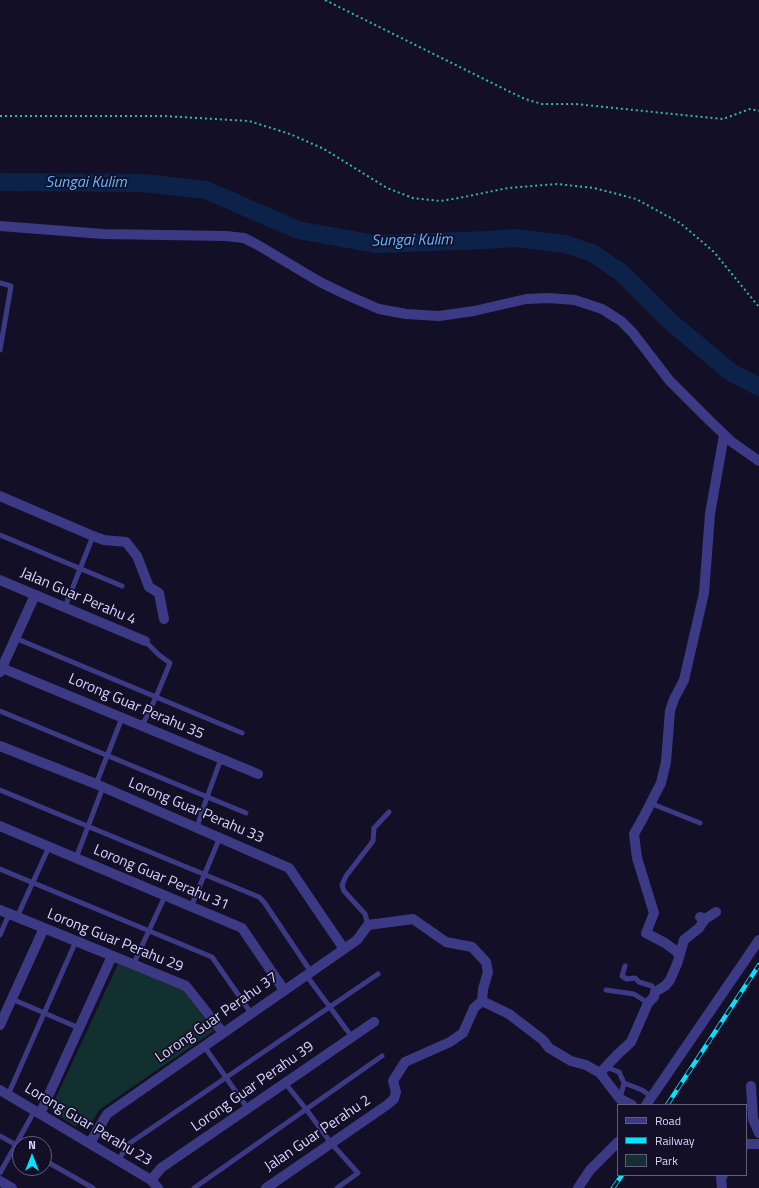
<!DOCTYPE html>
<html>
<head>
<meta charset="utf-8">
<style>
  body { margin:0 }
  #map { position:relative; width:759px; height:1188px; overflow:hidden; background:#130f26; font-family:"Titillium Web",sans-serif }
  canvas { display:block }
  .legend { position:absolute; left:617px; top:1104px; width:130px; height:72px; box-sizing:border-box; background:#130f26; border:1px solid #625e7d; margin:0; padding:5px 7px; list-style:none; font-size:12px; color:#d9d4ff }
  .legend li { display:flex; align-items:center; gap:8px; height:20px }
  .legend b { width:20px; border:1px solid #625e7d }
  .north { position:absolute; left:12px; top:1136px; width:40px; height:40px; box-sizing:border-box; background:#130f26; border:1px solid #625e7d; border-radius:50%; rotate:0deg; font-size:11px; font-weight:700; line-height:16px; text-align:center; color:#d9d4ff }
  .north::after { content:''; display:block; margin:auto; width:14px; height:18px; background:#00e5ff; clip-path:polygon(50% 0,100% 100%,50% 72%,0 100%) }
</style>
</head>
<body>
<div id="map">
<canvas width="759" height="1188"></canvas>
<ul class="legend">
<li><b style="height:5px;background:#3d3a85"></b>Road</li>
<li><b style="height:5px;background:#00e5ff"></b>Railway</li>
<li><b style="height:11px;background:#12302f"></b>Park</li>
</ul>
<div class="north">N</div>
</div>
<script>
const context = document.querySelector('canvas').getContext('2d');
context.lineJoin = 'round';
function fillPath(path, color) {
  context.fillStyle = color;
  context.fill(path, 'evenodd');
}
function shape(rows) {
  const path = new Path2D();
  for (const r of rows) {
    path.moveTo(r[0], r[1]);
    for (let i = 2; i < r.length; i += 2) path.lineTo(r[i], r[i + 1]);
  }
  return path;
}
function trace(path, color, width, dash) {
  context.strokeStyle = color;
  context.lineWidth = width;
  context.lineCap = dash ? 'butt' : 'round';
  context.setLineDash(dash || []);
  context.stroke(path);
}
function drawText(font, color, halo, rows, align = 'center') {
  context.font = font + ' "Titillium Web",sans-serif';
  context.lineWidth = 3.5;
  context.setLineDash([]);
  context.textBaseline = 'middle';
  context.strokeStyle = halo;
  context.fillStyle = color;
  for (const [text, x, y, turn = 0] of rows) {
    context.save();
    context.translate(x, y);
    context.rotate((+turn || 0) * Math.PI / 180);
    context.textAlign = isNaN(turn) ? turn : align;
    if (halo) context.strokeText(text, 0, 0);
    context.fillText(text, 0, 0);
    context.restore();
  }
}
fillPath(shape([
  [118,964,183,990,214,1031,99,1110,91,1124,74,1126,57,1114,53,1104]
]), '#12302f');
trace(shape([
  [0,182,143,183,206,190,298,230,375,244,486,240,516,238,565,244,592,253,622,273,673,324,732,373,759,387]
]), '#0c2248', 18);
trace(shape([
  [325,0,500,87,525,99,542,104,575,104,723,119,750,109,759,111],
  [0,116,164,116,249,121,290,134,324,149,387,188,413,198,440,201,459,198,508,188,557,184,594,188,636,199,680,223,714,252,759,307]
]), '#2fb8b0', 2, [2, 3]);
trace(shape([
  [0,283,11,286,0,350],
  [0,535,122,586],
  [65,607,93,536],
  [15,638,242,733],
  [0,711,246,813],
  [142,726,156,697,170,663,159,655,145,641],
  [96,784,122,718],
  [0,790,259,897,264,902,311,972],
  [650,803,700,823],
  [197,827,207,797,221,759],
  [76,858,103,787],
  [0,869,212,957,251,1013],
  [191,907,220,837],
  [17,917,49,847],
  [368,925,365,914,344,891,342,885,346,876,373,841,374,828,389,812],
  [0,935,9,914],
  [133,965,165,896],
  [625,966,622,976,627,979,635,978,639,982,652,986,655,992],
  [306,975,352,1037],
  [606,990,634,994,648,1003],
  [12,999,79,1028],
  [204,1046,248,1109],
  [606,1067,619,1072,624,1083,620,1098],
  [285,1083,306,1109,331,1143,358,1173,337,1188],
  [624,1083,642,1090,652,1097],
  [8,1095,76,941],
  [0,1136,20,1147],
  [44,1160,93,1188],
  [118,1160,130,1143,378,974],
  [0,1173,35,1110],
  [194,1188,382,1056]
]), '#3d3a85', 5);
trace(shape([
  [0,226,103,234,226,236,244,238,256,244,320,282,349,296,379,309,406,314,439,316,474,311,526,299,548,298,575,300,602,309,621,321,633,333,669,380,711,422,732,442,759,461],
  [0,496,93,536,104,540,126,542,137,556,149,587,159,593,164,619],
  [0,580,145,641],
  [2,668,258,774],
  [0,672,35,595],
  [0,746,96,784,289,868,344,949],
  [0,826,242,928,284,990],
  [0,910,186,986,223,1033],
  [705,919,716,912],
  [679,955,676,951,665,943,646,933,654,913,637,858,634,834,643,818,661,783,666,762,670,711,674,699,684,680,704,593,710,514,724,435],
  [482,1001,509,1014,543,1040,549,1048,571,1061,586,1065,600,1073,620,1099,632,1105],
  [0,1025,44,928],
  [600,1073,617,1055,631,1042,648,1003,654,997,655,992,665,986,670,980,677,964,684,940,699,928,705,919,700,917],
  [751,1086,753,1119,759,1133],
  [0,1090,151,1180,158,1188],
  [646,1105,759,940],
  [40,1114,112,956],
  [90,1143,107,1114,357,940,368,925,413,919,446,942,472,947,486,962,488,972,483,989,482,1001,474,1008,463,1033,450,1042,405,1062,393,1081,396,1092,394,1099,387,1105,266,1188],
  [746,1144,759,1144],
  [151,1180,161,1168,374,1022],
  [0,1181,12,1188],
  [578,1188,590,1170,618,1142],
  [722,1188,721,1178,723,1175]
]), '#3d3a85', 10);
const rail = shape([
  [667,1105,759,965],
  [613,1188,622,1175]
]);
trace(rail, '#00e5ff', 4.5);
trace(rail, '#130f26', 3, [9]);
drawText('15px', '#d9d4ff', '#130f26', [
  ["Jalan Guar Perahu 4",78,597,23],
  ["Lorong Guar Perahu 35",136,707,23],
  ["Lorong Guar Perahu 33",196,811,23],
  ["Lorong Guar Perahu 31",161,878,23],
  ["Lorong Guar Perahu 29",115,941,22],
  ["Lorong Guar Perahu 37",217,1018,-35],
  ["Lorong Guar Perahu 39",253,1087,-35],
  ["Lorong Guar Perahu 23",88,1125,31],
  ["Jalan Guar Perahu 2",318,1134,-34]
]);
drawText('italic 16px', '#62b6ff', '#130f26', [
  ["Sungai Kulim",86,183],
  ["Sungai Kulim",412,241,-1]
]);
</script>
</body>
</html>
